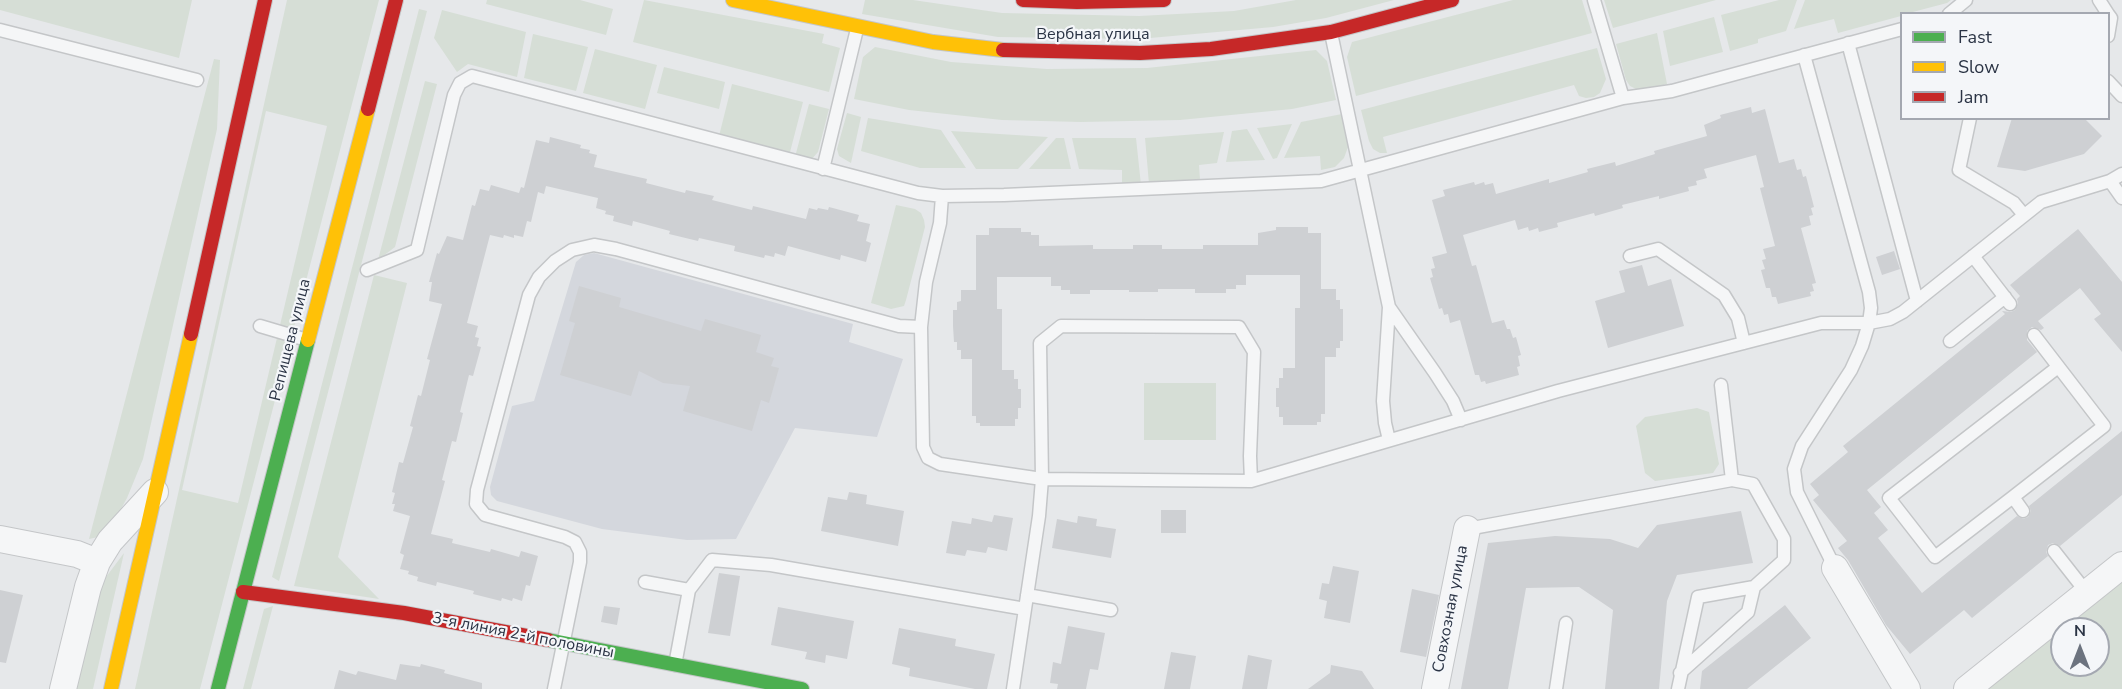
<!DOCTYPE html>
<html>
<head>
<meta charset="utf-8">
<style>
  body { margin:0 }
  #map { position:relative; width:2122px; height:689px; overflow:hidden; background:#e6e8ea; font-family:"Nunito Sans",sans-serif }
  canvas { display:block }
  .legend { position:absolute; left:1900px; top:12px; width:210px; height:108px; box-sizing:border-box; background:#f4f6f9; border:2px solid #a4a8b1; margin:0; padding:8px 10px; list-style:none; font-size:18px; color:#2b3445 }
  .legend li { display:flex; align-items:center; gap:12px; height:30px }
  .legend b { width:30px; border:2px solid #a4a8b1 }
  .north { position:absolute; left:2050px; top:617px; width:60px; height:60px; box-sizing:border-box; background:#f4f6f9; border:2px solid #a4a8b1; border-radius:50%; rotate:0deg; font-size:16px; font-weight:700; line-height:24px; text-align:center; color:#2b3445 }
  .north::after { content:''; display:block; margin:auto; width:21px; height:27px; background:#6c737f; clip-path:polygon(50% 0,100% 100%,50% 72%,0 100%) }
</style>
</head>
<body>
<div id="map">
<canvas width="2122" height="689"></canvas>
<ul class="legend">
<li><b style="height:8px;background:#4caf50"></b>Fast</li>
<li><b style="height:8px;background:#ffc107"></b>Slow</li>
<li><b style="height:8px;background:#c62828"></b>Jam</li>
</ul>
<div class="north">N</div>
</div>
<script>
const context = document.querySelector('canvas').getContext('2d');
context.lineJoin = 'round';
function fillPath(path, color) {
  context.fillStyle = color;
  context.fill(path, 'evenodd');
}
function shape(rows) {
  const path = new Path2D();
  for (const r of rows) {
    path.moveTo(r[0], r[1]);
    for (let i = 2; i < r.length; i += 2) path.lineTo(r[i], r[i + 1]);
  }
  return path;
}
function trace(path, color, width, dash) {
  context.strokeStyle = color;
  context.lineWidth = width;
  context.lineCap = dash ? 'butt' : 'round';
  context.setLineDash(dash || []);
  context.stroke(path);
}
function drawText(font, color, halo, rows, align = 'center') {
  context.font = font + ' "Nunito Sans",sans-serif';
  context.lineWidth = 4.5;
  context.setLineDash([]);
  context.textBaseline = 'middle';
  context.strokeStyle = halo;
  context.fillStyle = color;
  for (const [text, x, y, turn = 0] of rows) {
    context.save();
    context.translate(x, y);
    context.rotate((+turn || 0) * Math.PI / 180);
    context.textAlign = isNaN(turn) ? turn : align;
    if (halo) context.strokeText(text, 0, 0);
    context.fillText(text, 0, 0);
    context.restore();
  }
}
fillPath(shape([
  [594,253,853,324,849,342,903,359,877,437,795,428,736,539,687,540,602,529,497,501,491,495,490,487,512,406,534,401,576,262,584,255]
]), '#d4d7dd');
fillPath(shape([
  [0,0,192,0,179,58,0,10],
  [287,0,379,0,200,689,135,689],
  [266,111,327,126,238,503,182,490],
  [487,0,580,0,613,9,606,35,486,4],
  [644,0,824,34,822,43,840,48,829,92,633,42],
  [865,0,913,0,1002,13,1139,16,1234,11,1296,0,1394,0,1326,18,1273,27,1139,39,998,37,862,14],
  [1513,0,1582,0,1592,33,1356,96,1347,57,1352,42],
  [1604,0,1716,0,1613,28],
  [1779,0,1797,0,1786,31,1758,39,1758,43,1730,51,1721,15],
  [1805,0,1951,0,1947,3,1909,13,1902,14,1901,16,1838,33,1834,19,1794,29],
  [419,9,427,11,279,581,272,577],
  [442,10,526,32,517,77,468,64,457,72,434,38],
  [1714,17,1723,52,1670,66,1663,31],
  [1657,33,1667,84,1644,90,1636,89,1630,86,1626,80,1616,44],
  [533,34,588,47,576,91,524,78],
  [875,47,951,62,1047,69,1147,68,1316,50,1327,61,1336,100,1292,109,1180,120,1081,122,1002,120,909,110,854,99,863,57],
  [1597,48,1606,79,1600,93,1594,97,1586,98,1579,96,1574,85,1383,137,1387,153,1380,153,1373,149,1369,141,1361,110],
  [595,49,657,65,645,109,583,93],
  [214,59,220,60,217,129,143,459,127,498,110,529,103,536,89,539],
  [664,67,725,82,719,109,657,93],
  [425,81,437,84,395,247,378,260],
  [732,84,803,102,789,156,719,136],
  [809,104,829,109,818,152,811,160,795,157],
  [847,113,861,117,851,163,839,156,837,149],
  [1342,114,1348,147,1344,158,1335,167,1321,170,1320,156,1284,158,1301,122],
  [868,118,941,130,966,168,920,168,861,151],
  [1292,124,1277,158,1273,159,1257,128],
  [1247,129,1265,160,1226,162,1232,131],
  [951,131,1048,137,1018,169,976,169],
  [1224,132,1217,163,1199,165,1200,180,1149,184,1145,138],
  [1056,138,1064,138,1071,169,1029,169],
  [1072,138,1136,138,1141,185,1122,185,1122,170,1079,169],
  [896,205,915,209,921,213,924,220,925,227,906,300,904,306,891,309,871,303],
  [374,275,407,283,338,557,379,599,294,586],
  [1144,383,1216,383,1216,440,1144,440],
  [1697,408,1709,412,1719,464,1713,473,1655,481,1645,473,1636,426,1645,417],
  [124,553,93,689,75,689,97,598,106,577],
  [2122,558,2122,689,1960,689],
  [2062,629,2098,629,2098,665,2062,665],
  [273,606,251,689,243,689,264,609]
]), '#d6ded6');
fillPath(shape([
  [1751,107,1752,113,1765,109,1779,163,1794,159,1797,170,1801,169,1803,177,1806,176,1814,207,1811,208,1813,215,1809,216,1811,225,1801,228,1816,283,1812,284,1814,291,1810,292,1811,296,1778,304,1776,297,1772,297,1770,288,1766,288,1761,270,1765,269,1762,260,1766,259,1763,249,1775,246,1760,188,1764,187,1756,155,1704,169,1707,178,1696,181,1697,185,1688,187,1689,191,1659,199,1659,196,1622,205,1623,208,1595,216,1594,213,1557,223,1558,227,1539,232,1538,228,1529,231,1528,227,1518,230,1515,220,1463,235,1472,266,1476,265,1492,323,1504,320,1507,329,1510,329,1513,338,1516,337,1521,355,1518,356,1520,366,1517,367,1519,375,1486,384,1485,381,1481,382,1479,375,1475,375,1460,320,1450,323,1448,314,1444,315,1442,308,1439,309,1430,278,1433,277,1431,269,1435,268,1432,257,1447,253,1432,200,1445,196,1443,190,1474,182,1475,185,1484,182,1485,185,1493,183,1496,194,1549,179,1549,183,1588,172,1587,169,1615,162,1616,166,1655,154,1654,151,1707,136,1704,125,1721,118,1720,115],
  [2012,118,2084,118,2102,136,2084,154,2025,171,1997,167],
  [550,137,581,145,580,148,590,150,589,153,597,155,594,167,647,179,646,183,685,193,686,190,714,196,712,200,752,210,753,206,806,219,809,208,817,210,818,208,828,210,829,207,859,215,857,221,870,224,866,241,871,243,866,262,841,255,840,260,788,246,785,256,775,253,774,257,765,255,764,258,734,251,735,246,699,238,698,241,669,234,670,231,633,221,632,226,613,221,614,216,605,214,606,211,596,208,598,198,546,186,544,194,538,192,531,222,527,221,523,237,514,235,514,238,504,235,503,238,490,235,467,323,478,326,475,337,479,338,477,346,481,347,473,376,469,375,460,412,463,413,456,442,452,441,442,480,445,481,431,534,453,539,452,543,490,552,491,549,519,557,521,551,538,556,530,586,526,585,522,601,513,598,512,601,502,598,501,601,473,594,474,591,437,582,436,586,417,581,418,577,408,574,409,571,400,569,404,555,400,553,410,516,393,511,395,504,392,504,395,493,392,492,399,462,403,463,413,427,410,426,418,395,421,396,430,360,427,359,442,304,429,301,432,282,429,282,437,253,439,254,447,236,463,240,472,205,475,206,480,189,489,191,491,185,519,193,521,187,524,188,536,140,549,143],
  [1276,227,1308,227,1308,233,1321,233,1321,289,1336,289,1336,300,1340,300,1340,309,1343,309,1343,341,1340,341,1340,348,1336,348,1336,357,1325,357,1325,414,1321,414,1321,422,1317,422,1317,425,1283,425,1283,417,1279,417,1279,407,1276,407,1276,388,1279,388,1279,378,1283,378,1283,368,1295,368,1295,308,1300,308,1300,275,1246,275,1246,285,1236,285,1236,289,1226,289,1226,293,1195,293,1195,289,1158,289,1158,292,1129,292,1129,290,1090,290,1090,294,1070,294,1070,290,1061,290,1061,286,1051,286,1051,277,997,277,997,309,1002,309,1002,370,1014,370,1014,379,1018,379,1018,389,1021,389,1021,408,1018,408,1018,419,1015,419,1015,426,980,426,980,423,976,423,976,416,972,416,972,359,961,359,961,350,957,350,957,342,954,342,953,326,953,310,957,310,957,302,961,301,961,290,976,290,976,235,989,235,989,228,1021,228,1021,232,1031,232,1031,235,1039,235,1039,246,1093,245,1093,249,1133,249,1133,245,1162,245,1162,249,1203,249,1203,245,1258,245,1258,233,1276,230],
  [2078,229,2122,282,2122,352,2094,319,2101,314,2080,288,2038,321,2044,328,2041,330,2032,327,2027,331,2027,340,2037,352,1867,490,1881,507,1874,513,1888,530,1878,538,1922,593,2017,516,2023,519,2028,517,2031,511,2029,506,2122,431,2122,495,2060,546,2053,543,2048,545,2046,552,2048,556,1972,618,1964,610,1910,654,1886,625,1848,560,1838,548,1847,541,1813,500,1819,495,1810,484,1848,452,1843,446,2005,314,2002,311,2011,312,2015,310,2018,303,2017,299,2020,296,2010,285],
  [1894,251,1900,269,1882,275,1876,257],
  [1642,265,1648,286,1671,279,1684,326,1608,348,1595,301,1625,292,1619,271],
  [579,286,621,298,619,307,701,331,705,319,761,335,756,352,774,358,771,366,779,368,769,403,761,400,752,431,683,411,690,386,663,383,639,371,631,396,560,375,575,323,569,321],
  [849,492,867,495,866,504,904,511,898,546,821,531,828,497,847,500],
  [1161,510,1186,510,1186,533,1161,533],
  [1741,511,1753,563,1677,575,1667,601,1659,689,1605,689,1613,610,1579,587,1526,588,1508,689,1461,689,1488,543,1555,536,1610,539,1638,548,1657,525],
  [994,515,1013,518,1007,551,988,547,986,553,967,550,965,556,946,553,952,521,971,524,972,518,992,522],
  [1078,516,1097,519,1096,526,1116,529,1111,558,1052,548,1057,519,1077,523],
  [1333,566,1359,571,1350,623,1324,618,1327,601,1319,599,1322,583,1329,584],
  [719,573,740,576,730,636,708,633],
  [1412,589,1439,595,1426,657,1400,652],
  [0,590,23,595,6,663,0,662],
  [1785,605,1811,638,1747,689,1700,689,1702,671],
  [604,606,620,608,617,625,601,622],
  [778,607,854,621,847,659,826,655,825,663,805,659,807,652,771,645],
  [1068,626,1105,633,1098,670,1090,669,1086,689,1057,689,1058,684,1050,683,1053,662,1061,664],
  [899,628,956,639,955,646,995,654,987,689,975,689,909,676,910,668,892,664],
  [1171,652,1196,656,1190,689,1164,689],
  [1248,655,1272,660,1267,689,1242,689],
  [400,664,420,667,421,664,445,670,444,673,482,683,482,689,334,689,339,670,356,675,358,671,396,680],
  [1331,665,1362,671,1374,689,1308,689,1330,673]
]), '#ced0d3');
const lane = shape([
  [1594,0,1623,98],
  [2099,0,2108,14],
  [1949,14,1966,0],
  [2108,14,2111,18,2108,36],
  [0,30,197,80],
  [1331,33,1389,307,1435,373,1453,401,1461,420],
  [1848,43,1917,301],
  [2108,81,2122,96],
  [1970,118,1959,170,2014,203,2024,215],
  [823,169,857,29],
  [2110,181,2122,198],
  [942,196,940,223,926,282,921,327,923,447,928,458,940,464,1042,479,1251,481,1558,391,1821,323,1869,323,1871,308,1869,292,1804,55],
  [1630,256,1658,249,1724,295,1738,318,1744,343],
  [1973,256,2010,304],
  [367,270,417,250,454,95,460,83,472,76,918,193,942,196,1004,195,1321,181,1623,98,1672,91,1902,29],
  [1389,307,1383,401,1385,423,1389,440],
  [260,326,307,340],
  [1950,341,2005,297],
  [1721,385,1732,480],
  [2013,497,2104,426,2034,335],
  [2023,511,2013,497,1935,557,1889,498,2058,367],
  [1467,529,1732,480,1753,484,1784,539,1784,560,1754,587,1698,597,1678,689],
  [2054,551,2087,593],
  [1835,568,1797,492,1794,469,1802,446,1851,370,1862,346,1869,323,1890,319,1903,312,2041,202,2110,181,2122,174],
  [645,582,689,590],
  [1027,595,1111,610],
  [675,665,689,590,712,560,771,565,1025,609],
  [1680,673,1748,612,1754,587],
  [554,689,580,562,580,552,575,542,565,537,485,515,476,504,477,490,529,295,539,277,555,261,572,250,594,245,616,249,899,326,921,327],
  [1013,689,1039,516,1042,479,1040,343,1061,326,1239,327,1254,352,1250,456,1251,481],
  [1556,689,1566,623]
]);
const street = shape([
  [0,539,77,554,97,562],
  [1835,568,1907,689],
  [63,689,88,587,97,562,110,541,155,492],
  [1435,689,1467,529],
  [1967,689,2122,565]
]);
const fast = shape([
  [548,640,802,689],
  [218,689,308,340]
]);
const slow = shape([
  [733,0,933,42,1003,50],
  [308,340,368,109],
  [111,689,191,334]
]);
const jam = shape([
  [1023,0,1077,2,1164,0],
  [1003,50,1140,53,1211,49,1331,32,1452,0],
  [368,109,396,0],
  [191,334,265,0],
  [243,592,404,613,548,640]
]);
trace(lane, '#c4c6c8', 15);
trace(street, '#c4c6c8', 28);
trace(fast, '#c4c6c8', 16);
trace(slow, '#c4c6c8', 16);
trace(jam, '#c4c6c8', 16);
trace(lane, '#f5f6f7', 12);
trace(street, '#f5f6f7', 26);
trace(fast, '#4caf50', 14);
trace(slow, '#ffc107', 14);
trace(jam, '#c62828', 14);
drawText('16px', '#2b3445', '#f4f6f9', [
  ["Вербная улица",1093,35],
  ["Репищева улица",291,340,-76],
  ["Совхозная улица",1451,609,-79],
  ["3-я линия 2-й половины",523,636,11]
]);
</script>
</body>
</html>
